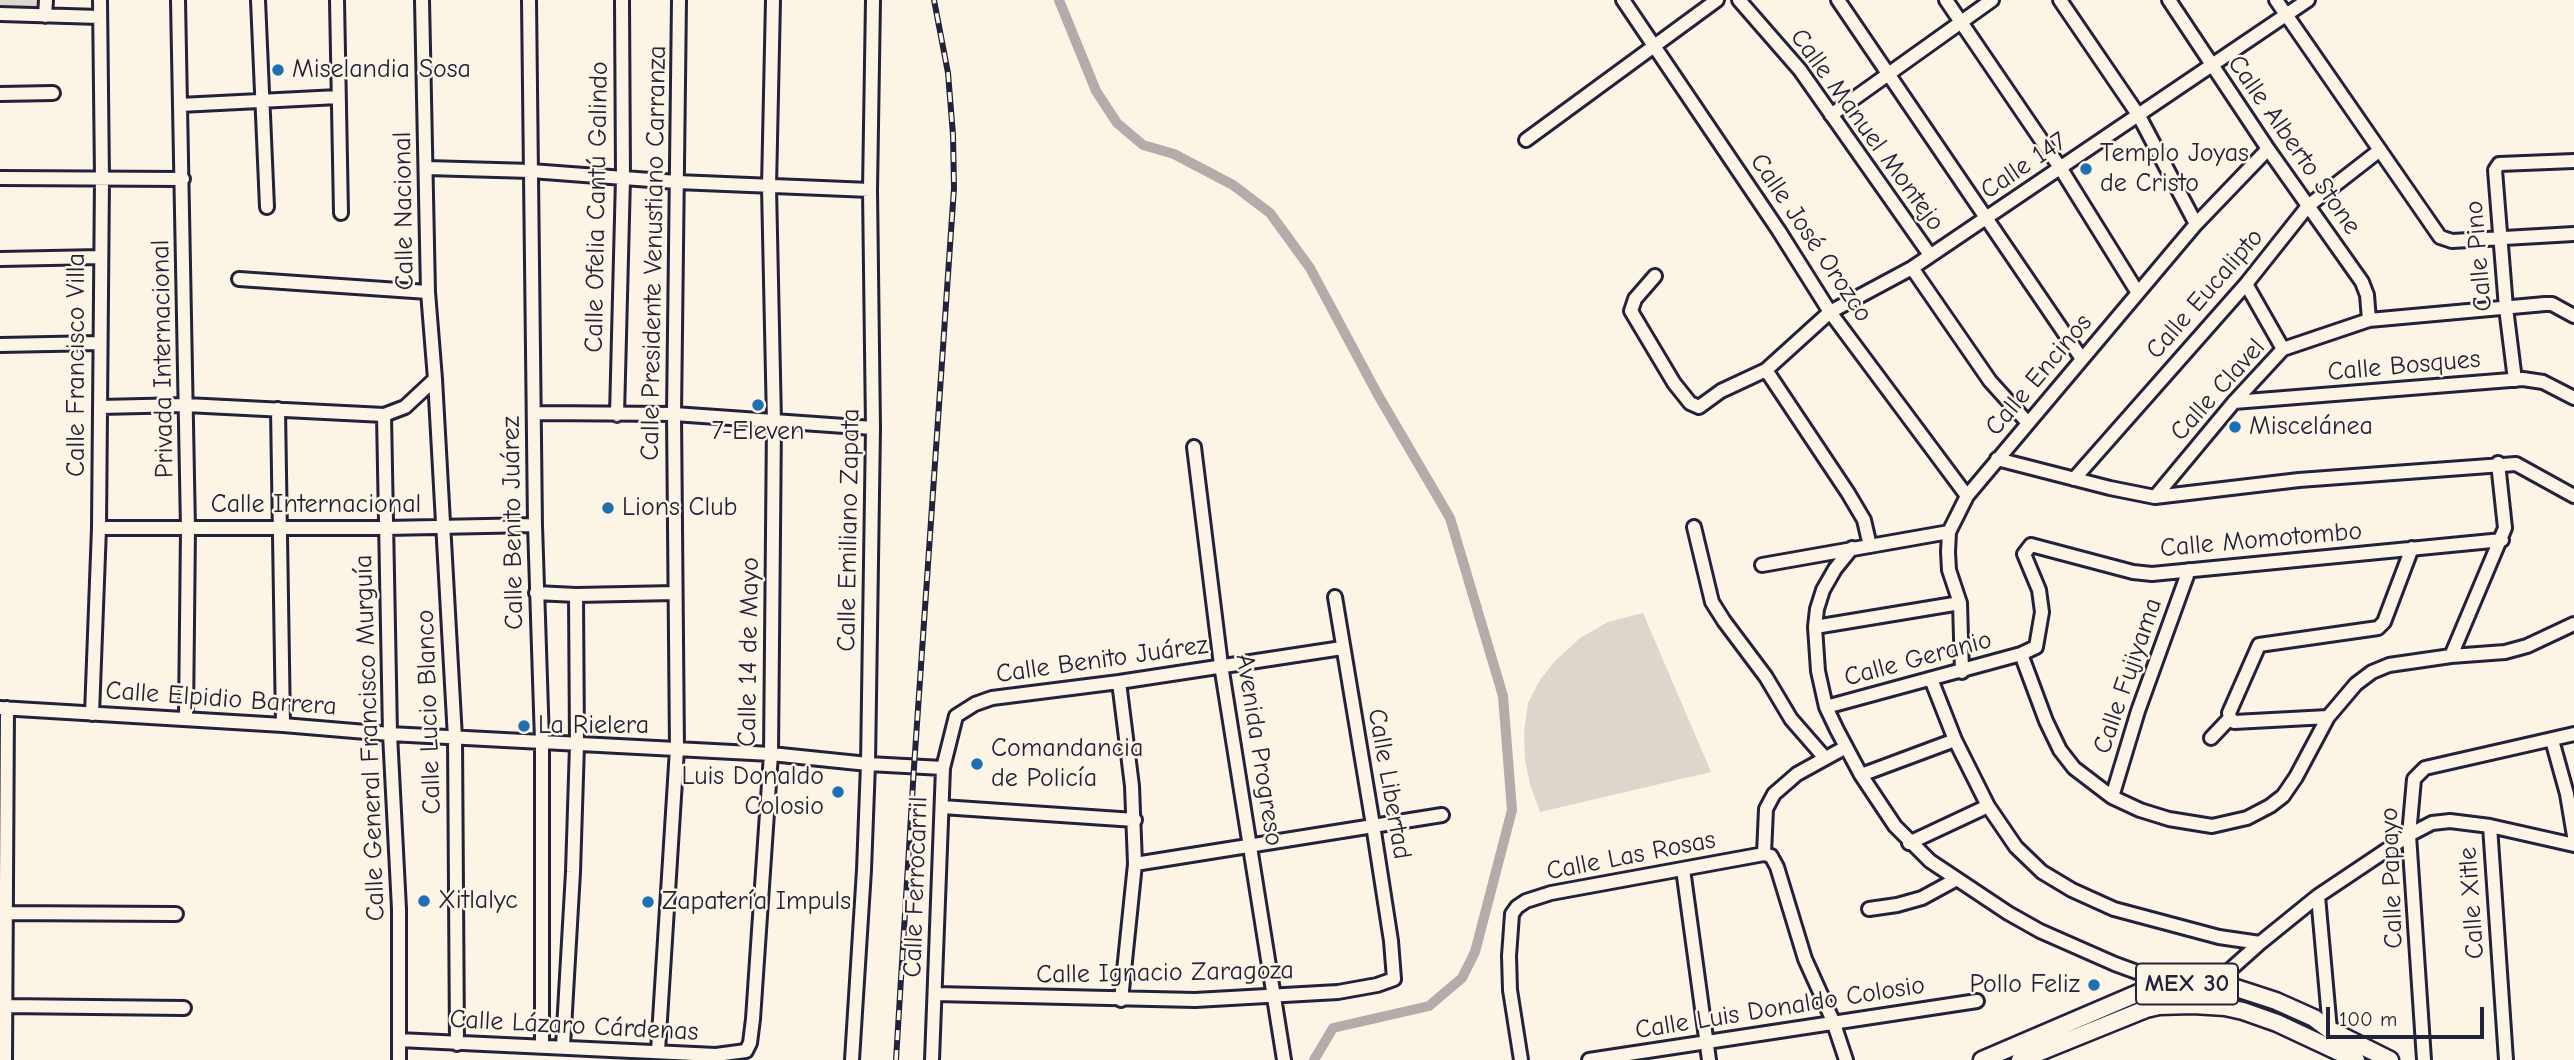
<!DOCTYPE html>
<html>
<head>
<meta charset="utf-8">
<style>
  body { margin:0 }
  #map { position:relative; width:2574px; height:1060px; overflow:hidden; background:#fcf5e5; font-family:"Comic Neue",sans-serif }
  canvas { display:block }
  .scale { position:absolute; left:2326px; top:1007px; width:158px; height:32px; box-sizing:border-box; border:4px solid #22223b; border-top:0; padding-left:9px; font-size:21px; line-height:24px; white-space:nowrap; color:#22223b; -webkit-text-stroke:5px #fcf5e5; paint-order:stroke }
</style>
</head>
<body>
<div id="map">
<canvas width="2574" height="1060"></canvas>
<div class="scale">100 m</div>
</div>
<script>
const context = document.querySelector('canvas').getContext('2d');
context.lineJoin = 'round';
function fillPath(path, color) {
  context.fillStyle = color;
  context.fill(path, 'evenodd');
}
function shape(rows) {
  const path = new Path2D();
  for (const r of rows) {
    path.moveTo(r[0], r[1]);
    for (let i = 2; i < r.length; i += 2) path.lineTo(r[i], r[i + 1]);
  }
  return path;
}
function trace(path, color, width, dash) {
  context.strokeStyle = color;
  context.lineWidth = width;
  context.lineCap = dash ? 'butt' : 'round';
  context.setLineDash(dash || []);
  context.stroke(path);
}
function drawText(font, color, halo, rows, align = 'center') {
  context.font = font + ' "Comic Neue",sans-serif';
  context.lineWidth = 5;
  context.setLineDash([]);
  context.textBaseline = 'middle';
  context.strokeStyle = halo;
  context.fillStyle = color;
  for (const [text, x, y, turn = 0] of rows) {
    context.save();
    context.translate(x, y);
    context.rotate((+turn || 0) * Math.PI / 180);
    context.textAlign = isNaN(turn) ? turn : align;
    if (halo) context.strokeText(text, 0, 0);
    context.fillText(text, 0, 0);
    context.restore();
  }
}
fillPath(shape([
  [0,0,49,0,48,8,0,7],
  [1643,613,1711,772,1540,812,1530,784,1525,760,1524,732,1528,703,1540,680,1554,662,1580,638,1608,622]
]), '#dcd6cc');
trace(shape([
  [1059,0,1096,91,1117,123,1143,145,1174,154,1233,185,1270,213,1310,268,1378,395,1450,518,1503,696,1512,810,1475,952,1462,978,1429,1006,1333,1028,1314,1060]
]), '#b2adab', 10);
const minor = shape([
  [178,0,188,529,186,718],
  [258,0,267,207],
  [337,0,341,213],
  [529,0,535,525,542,741,542,1046],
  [1623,0,1779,231,1830,312,1967,496],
  [1739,0,1800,70,1930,255],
  [1838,0,2082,359],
  [1946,0,2061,169,2138,293],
  [2060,0,2139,116,2196,224],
  [2169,0,2268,149,2362,282,2367,295,2369,320],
  [2276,0,2440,237,2452,241,2574,234],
  [0,14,100,17],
  [45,16,46,0],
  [0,94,53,93],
  [180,105,338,97],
  [1831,115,1992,0],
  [1526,140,1717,0],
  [427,168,531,171,677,182,870,190],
  [0,178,183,179],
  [0,259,100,257],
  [1912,268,1990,381,2028,423],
  [1655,276,1635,299,1631,311,1674,383,1690,403,1699,407,1721,391,1766,370,1830,312,1912,268,2308,0],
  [239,279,428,292],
  [2246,284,2283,349],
  [0,345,100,343],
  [1766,370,1848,493,1864,520,1870,546],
  [435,379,455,738,457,1044],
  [2515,380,2506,308,2495,170,2499,164,2574,161],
  [2234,402,2523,379,2543,382,2574,398],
  [100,407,186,405,384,415,405,407,435,379,428,292,422,0],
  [278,409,283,725],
  [535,413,674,414,873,428],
  [384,415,390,734,399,909,399,1060],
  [617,415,623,178,622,0],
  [1194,447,1221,665,1284,1060],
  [1997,459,2110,488,2155,497,2299,480,2516,464,2574,496],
  [2074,479,2246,284,2308,206,2380,150],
  [2155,497,2234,402,2283,349,2369,320,2545,304,2552,304,2574,316],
  [1694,527,1712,602,1724,621,1766,677,1791,719,1825,758],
  [99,528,386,528,535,525],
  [2502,540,2152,574,2133,572,2031,545,2024,554,2039,590,2042,612,2036,647,2021,654,2046,721,2060,750,2074,768,2112,797,2140,810,2169,819,2212,826,2247,818,2270,806,2283,796,2296,777,2328,717,2356,684,2372,672,2389,665,2451,656,2505,652,2527,646,2574,624],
  [1852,548,1835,569,1823,590,1817,609,1815,627,1818,671,1826,707,1837,730,1861,775,1895,826,1930,861,2008,913,2040,931,2115,964,2167,983],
  [1762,565,1949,532],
  [536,593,576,595,675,593],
  [1815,627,1960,603],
  [2451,656,2505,528,2498,463],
  [1962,672,1960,603,1949,570,1948,552,1949,532,1967,496,2196,224,2268,149],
  [1931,679,1955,740,1988,806,2016,847,2042,872,2072,890,2114,909,2219,937,2260,943],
  [1119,682,1132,786,1135,864,1121,1000],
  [1826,707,2021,654],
  [0,708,283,725,390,734,771,754,868,764,943,768],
  [92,714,99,528,102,178,100,0],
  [2230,718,2229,713,2259,645,2378,628,2384,622,2412,548],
  [2230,718,2234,722,2328,717],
  [2211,738,2230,718],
  [2552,740,2567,794,2574,836],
  [1861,775,1955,740],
  [2112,797,2138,711,2189,570],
  [942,807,1135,820],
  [2490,826,2506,1060],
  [1909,843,1988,806],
  [1764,854,1771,856,1777,867,1805,959,1833,1021,1846,1060],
  [1764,854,1766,809,1774,794,1797,774,1846,747],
  [1135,864,1442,815],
  [1683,869,1709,1060],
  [2318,896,2330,1030],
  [1869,909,1897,905,1922,898,1955,880],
  [0,913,176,914],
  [2213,985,2260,943,2318,896,2409,835,2432,823,2450,821,2490,826,2574,845],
  [936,994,1195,1000,1338,992,1377,985,1394,979,1391,941,1373,825,1335,597],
  [4,1006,184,1008],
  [399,1040,716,1055,746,1051,750,1043,753,1019,771,754,774,422,769,187,773,0],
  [563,1046,573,872,577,745,576,595],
  [658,1051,677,749,674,414,679,0],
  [5,1060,7,708],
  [852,1060,864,870,868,764,873,428,870,190,873,0],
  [932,1060,943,768,956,716,975,704,992,698,1119,682,1342,648],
  [1521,1060,1510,990,1509,956,1512,914,1517,907,1526,901,1551,893,1764,854],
  [1589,1060,1977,1001],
  [2424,1060,2409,835,2414,779,2425,768,2574,734]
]);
const major = shape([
  [1982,1060,2157,985,2197,984,2233,987,2276,1001,2314,1018,2330,1030,2390,1060],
  [2020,1060,2146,1009,2159,1006,2193,1005,2225,1007,2243,1011,2277,1023,2356,1060]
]);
trace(minor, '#22223b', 18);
trace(major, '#22223b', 21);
trace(minor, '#fcf5e5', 12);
trace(major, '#fcf5e5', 16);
const rail = shape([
  [896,1060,914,767,954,188,953,135,948,73,934,0]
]);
trace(rail, '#22223b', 6);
trace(rail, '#fcf5e5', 3.5, [10]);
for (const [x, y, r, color] of [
  [278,70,7,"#1f6fb2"],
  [2086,169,7,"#1f6fb2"],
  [758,405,7,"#1f6fb2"],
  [2235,427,7,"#1f6fb2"],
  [608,508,7,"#1f6fb2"],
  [524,726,7,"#1f6fb2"],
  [977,764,7,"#1f6fb2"],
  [838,792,7,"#1f6fb2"],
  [424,901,7,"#1f6fb2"],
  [648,902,7,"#1f6fb2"],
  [2094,985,7,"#1f6fb2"]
]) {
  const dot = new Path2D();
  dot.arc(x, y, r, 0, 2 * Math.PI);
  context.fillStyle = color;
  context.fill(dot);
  trace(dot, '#fcf5e5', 2.5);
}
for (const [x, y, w] of [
  [2187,984,102]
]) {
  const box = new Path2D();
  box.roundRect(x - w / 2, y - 20.5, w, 41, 5);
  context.fillStyle = '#fcf5e5';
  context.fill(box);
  trace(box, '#22223b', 2);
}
drawText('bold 24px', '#22223b', null, [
  ["MEX 30",2187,984]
]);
drawText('26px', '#22223b', '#fcf5e5', [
  ["Miselandia Sosa",292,70],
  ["Templo Joyas",2100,154],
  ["de Cristo",2100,184],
  ["Miscelánea",2249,427],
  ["7-Eleven",758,432,"center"],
  ["Lions Club",622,508],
  ["La Rielera",538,726],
  ["Comandancia",991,749],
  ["de Policía",991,779],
  ["Luis Donaldo",824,777,"right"],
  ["Colosio",824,807,"right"],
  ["Xitlalyc",438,901],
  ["Zapatería Impuls",662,902],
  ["Pollo Feliz",2080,985,"right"]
], 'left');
drawText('26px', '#22223b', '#fcf5e5', [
  ["Calle Manuel Montejo",1867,130,54],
  ["Calle Alberto Stone",2294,145,55],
  ["Calle 147",2024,166,-34],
  ["Calle Ofelia Cantú Galindo",597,207,-89],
  ["Calle Nacional",404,211,-91],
  ["Calle José Orozco",1811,238,56],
  ["Calle Presidente Venustiano Carranza",654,253,-89],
  ["Calle Pino",2479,256,-95],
  ["Calle Eucalipto",2205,294,-49],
  ["Privada Internacional",163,359,-91],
  ["Calle Francisco Villa",77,365,-90],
  ["Calle Bosques",2404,366,-5],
  ["Calle Encinos",2039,375,-50],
  ["Calle Clavel",2218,390,-48],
  ["Calle Internacional",316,505],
  ["Calle Benito Juárez",513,523,-91],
  ["Calle Emiliano Zapata",849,530,-89],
  ["Calle Momotombo",2261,540,-5],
  ["Calle 14 de Mayo",749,652,-89],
  ["Calle Geranio",1918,659,-15],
  ["Calle Benito Juárez",1102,660,-8],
  ["Calle Fujiyama",2128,676,-71],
  ["Calle Elpidio Barrera",221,699,4],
  ["Calle Lucio Blanco",429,712,-92],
  ["Calle General Francisco Murguía",370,738,-92],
  ["Avenida Progreso",1259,750,81],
  ["Calle Libertad",1389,784,80],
  ["Calle Las Rosas",1631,856,-11],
  ["Calle Papayo",2392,878,-92],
  ["Calle Ferrocarril",916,887,-88],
  ["Calle Xitle",2472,903,-94],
  ["Calle Ignacio Zaragoza",1165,973,-1],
  ["Calle Luis Donaldo Colosio",1780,1008,-9],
  ["Calle Lázaro Cárdenas",574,1026,3]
]);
</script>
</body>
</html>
